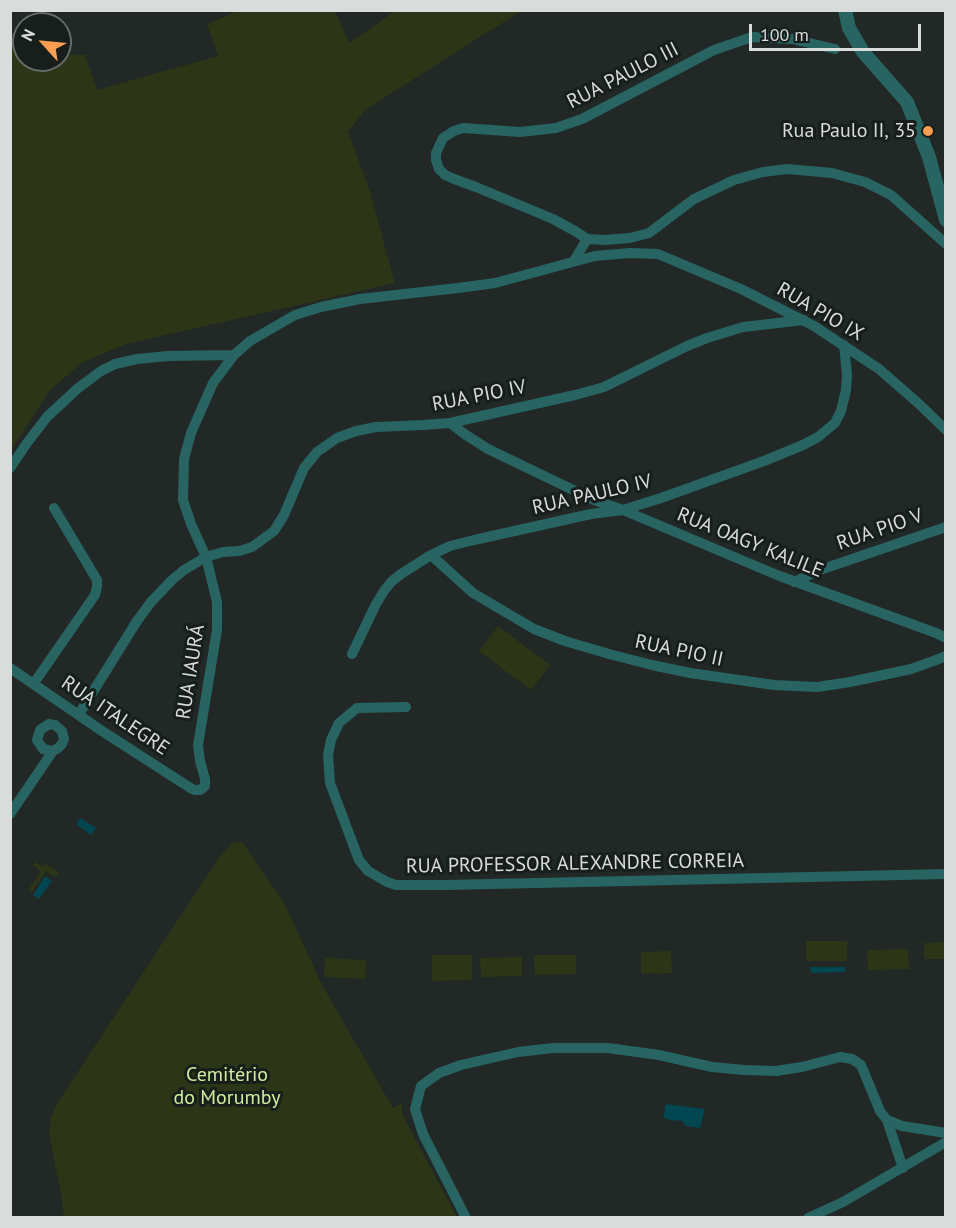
<!DOCTYPE html>
<html>
<head>
<meta charset="utf-8">
<style>
  body { margin:0 }
  #map { position:relative; width:956px; height:1228px; overflow:hidden; background:#212825; font-family:"PT Sans",sans-serif }
  canvas { display:block }
  .frame { position:absolute; inset:0; border:12px solid #d8dcda; pointer-events:none }
  .north { position:absolute; left:12px; top:12px; width:60px; height:60px; box-sizing:border-box; background:#171e1b; border:2px solid #646a67; border-radius:50%; rotate:297deg; font-size:16px; font-weight:700; line-height:24px; text-align:center; color:#d8dcda }
  .north::after { content:''; display:block; margin:auto; width:21px; height:27px; background:#fb9e51; clip-path:polygon(50% 0,100% 100%,50% 72%,0 100%) }
  .scale { position:absolute; left:749px; top:24px; width:172px; height:27px; box-sizing:border-box; border:3px solid #d8dcda; border-top:0; padding-left:8px; font-size:18px; line-height:21px; white-space:nowrap; color:#d8dcda; -webkit-text-stroke:4px #171e1b; paint-order:stroke }
</style>
</head>
<body>
<div id="map">
<canvas width="956" height="1228"></canvas>
<div class="frame"></div>
<div class="north">N</div>
<div class="scale">100 m</div>
</div>
<script>
const context = document.querySelector('canvas').getContext('2d');
context.lineJoin = 'round';
function fillPath(path, color) {
  context.fillStyle = color;
  context.fill(path, 'evenodd');
}
function shape(rows) {
  const path = new Path2D();
  for (const r of rows) {
    path.moveTo(r[0], r[1]);
    for (let i = 2; i < r.length; i += 2) path.lineTo(r[i], r[i + 1]);
  }
  return path;
}
function trace(path, color, width, dash) {
  context.strokeStyle = color;
  context.lineWidth = width;
  context.lineCap = dash ? 'butt' : 'round';
  context.setLineDash(dash || []);
  context.stroke(path);
}
function drawText(font, color, halo, rows, align = 'center') {
  context.font = font + ' "PT Sans",sans-serif';
  context.lineWidth = 6;
  context.setLineDash([]);
  context.textBaseline = 'middle';
  context.strokeStyle = halo;
  context.fillStyle = color;
  for (const [text, x, y, turn = 0] of rows) {
    context.save();
    context.translate(x, y);
    context.rotate((+turn || 0) * Math.PI / 180);
    context.textAlign = isNaN(turn) ? turn : align;
    if (halo) context.strokeText(text, 0, 0);
    context.fillText(text, 0, 0);
    context.restore();
  }
}
fillPath(shape([
  [239,11,335,11,349,43,395,11,521,11,365,110,348,132,370,192,395,283,126,344,83,362,50,390,11,450,11,46,24,48,24,60,60,60,60,54,85,55,97,90,218,56,207,24],
  [498,626,550,665,531,690,479,651],
  [236,842,242,842,284,903,322,985,393,1108,401,1104,403,1116,457,1217,64,1217,62,1199,49,1134,51,1117,58,1102,218,859,232,843],
  [35,862,43,867,46,864,59,872,56,877,46,871,32,892,28,890,41,871,33,865],
  [806,941,847,941,847,961,806,961],
  [945,942,945,959,924,959,924,943],
  [908,949,909,969,868,970,867,950],
  [671,951,672,973,641,974,641,952],
  [432,955,472,955,472,980,432,981],
  [534,955,576,955,576,974,535,975],
  [522,957,522,976,481,977,480,958],
  [325,958,366,960,365,979,324,977]
]), '#2c3616');
fillPath(shape([
  [80,818,96,828,91,835,76,824],
  [45,876,52,881,39,899,33,895],
  [845,967,845,972,811,973,810,967],
  [666,1104,705,1109,700,1128,685,1126,682,1121,678,1120,675,1121,663,1118]
]), '#014651');
trace(shape([
  [587,239,575,231,553,219,476,187,454,179,445,175,439,169,436,160,436,153,443,138,454,131,463,128,520,132,556,128,582,119,714,50,752,37,792,39,835,49],
  [574,261,587,239,604,240,630,238,649,233,694,199,734,180,763,172,787,169,832,173,865,182,891,195,946,244],
  [450,423,466,435,488,449,594,500,623,510,777,575,936,633,946,638],
  [10,468,27,443,47,417,77,389,101,371,115,364,137,359,168,356,234,355,250,341,295,315,321,307,360,299,458,288,495,283,595,256,630,253,658,254,741,289,814,326,879,369,918,403,946,430],
  [431,555,473,593,534,629,565,641,609,654,652,665,690,673,774,685,817,687,850,682,883,675,911,669,936,660,946,656],
  [794,582,820,570,946,527],
  [352,654,376,604,384,591,391,582,401,574,431,555,450,546,474,540,591,514,623,510,661,498,764,461,803,445,818,437,835,423,841,411,846,390,847,375,844,345],
  [10,668,102,731,192,789,195,790,200,790,205,786,205,779,200,761,198,745,217,630,217,602,206,557,191,524,183,500,184,459,191,433,213,383,234,355],
  [34,683,95,595,97,587,97,580,54,508],
  [406,707,357,708,339,723,331,740,328,755,330,783,359,860,368,871,387,882,396,885,446,885,946,874],
  [79,714,137,621,151,602,173,579,184,570,206,557,223,552,239,551,252,547,274,531,284,515,304,468,317,452,337,438,356,431,376,427,423,425,450,423,575,395,604,387,687,346,707,338,743,327,804,320],
  [10,814,53,751,58,748,62,744,64,739,62,731,55,725,49,724,40,730,37,740,43,749,53,751],
  [887,1120,903,1168],
  [466,1218,423,1134,415,1109,421,1086,439,1073,461,1065,518,1052,553,1048,608,1048,659,1055,712,1067,744,1070,776,1071,802,1067,840,1057,852,1059,861,1065,880,1111,887,1120,902,1126,946,1133],
  [808,1218,843,1202,946,1142]
]), '#286562', 10);
trace(shape([
  [845,10,849,28,863,52,907,102,929,157,946,220]
]), '#286562', 14);
for (const [x, y, r, color] of [
  [928,131,6,"#fb9e51"]
]) {
  const dot = new Path2D();
  dot.arc(x, y, r, 0, 2 * Math.PI);
  context.fillStyle = color;
  context.fill(dot);
  trace(dot, '#171e1b', 2);
}
drawText('20px', '#d8dcda', '#171e1b', [
  ["RUA PAULO III",623,76,-27],
  ["RUA PIO IX",820,312,30],
  ["RUA PIO IV",479,396,-11],
  ["RUA PAULO IV",592,495,-13],
  ["RUA PIO V",880,530,-19],
  ["RUA OAGY KALILE",750,543,22],
  ["RUA PIO II",679,651,12],
  ["RUA IAURÁ",191,672,-81],
  ["RUA ITALEGRE",115,716,34],
  ["RUA PROFESSOR ALEXANDRE CORREIA",575,864,-1]
]);
drawText('20px', '#d8dcda', '#171e1b', [
  ["Rua Paulo II, 35",916,131]
], 'right');
drawText('20px', '#d1ee9d', '#171e1b', [
  ["Cemitério",227,1075],
  ["do Morumby",227,1098]
]);
</script>
</body>
</html>
